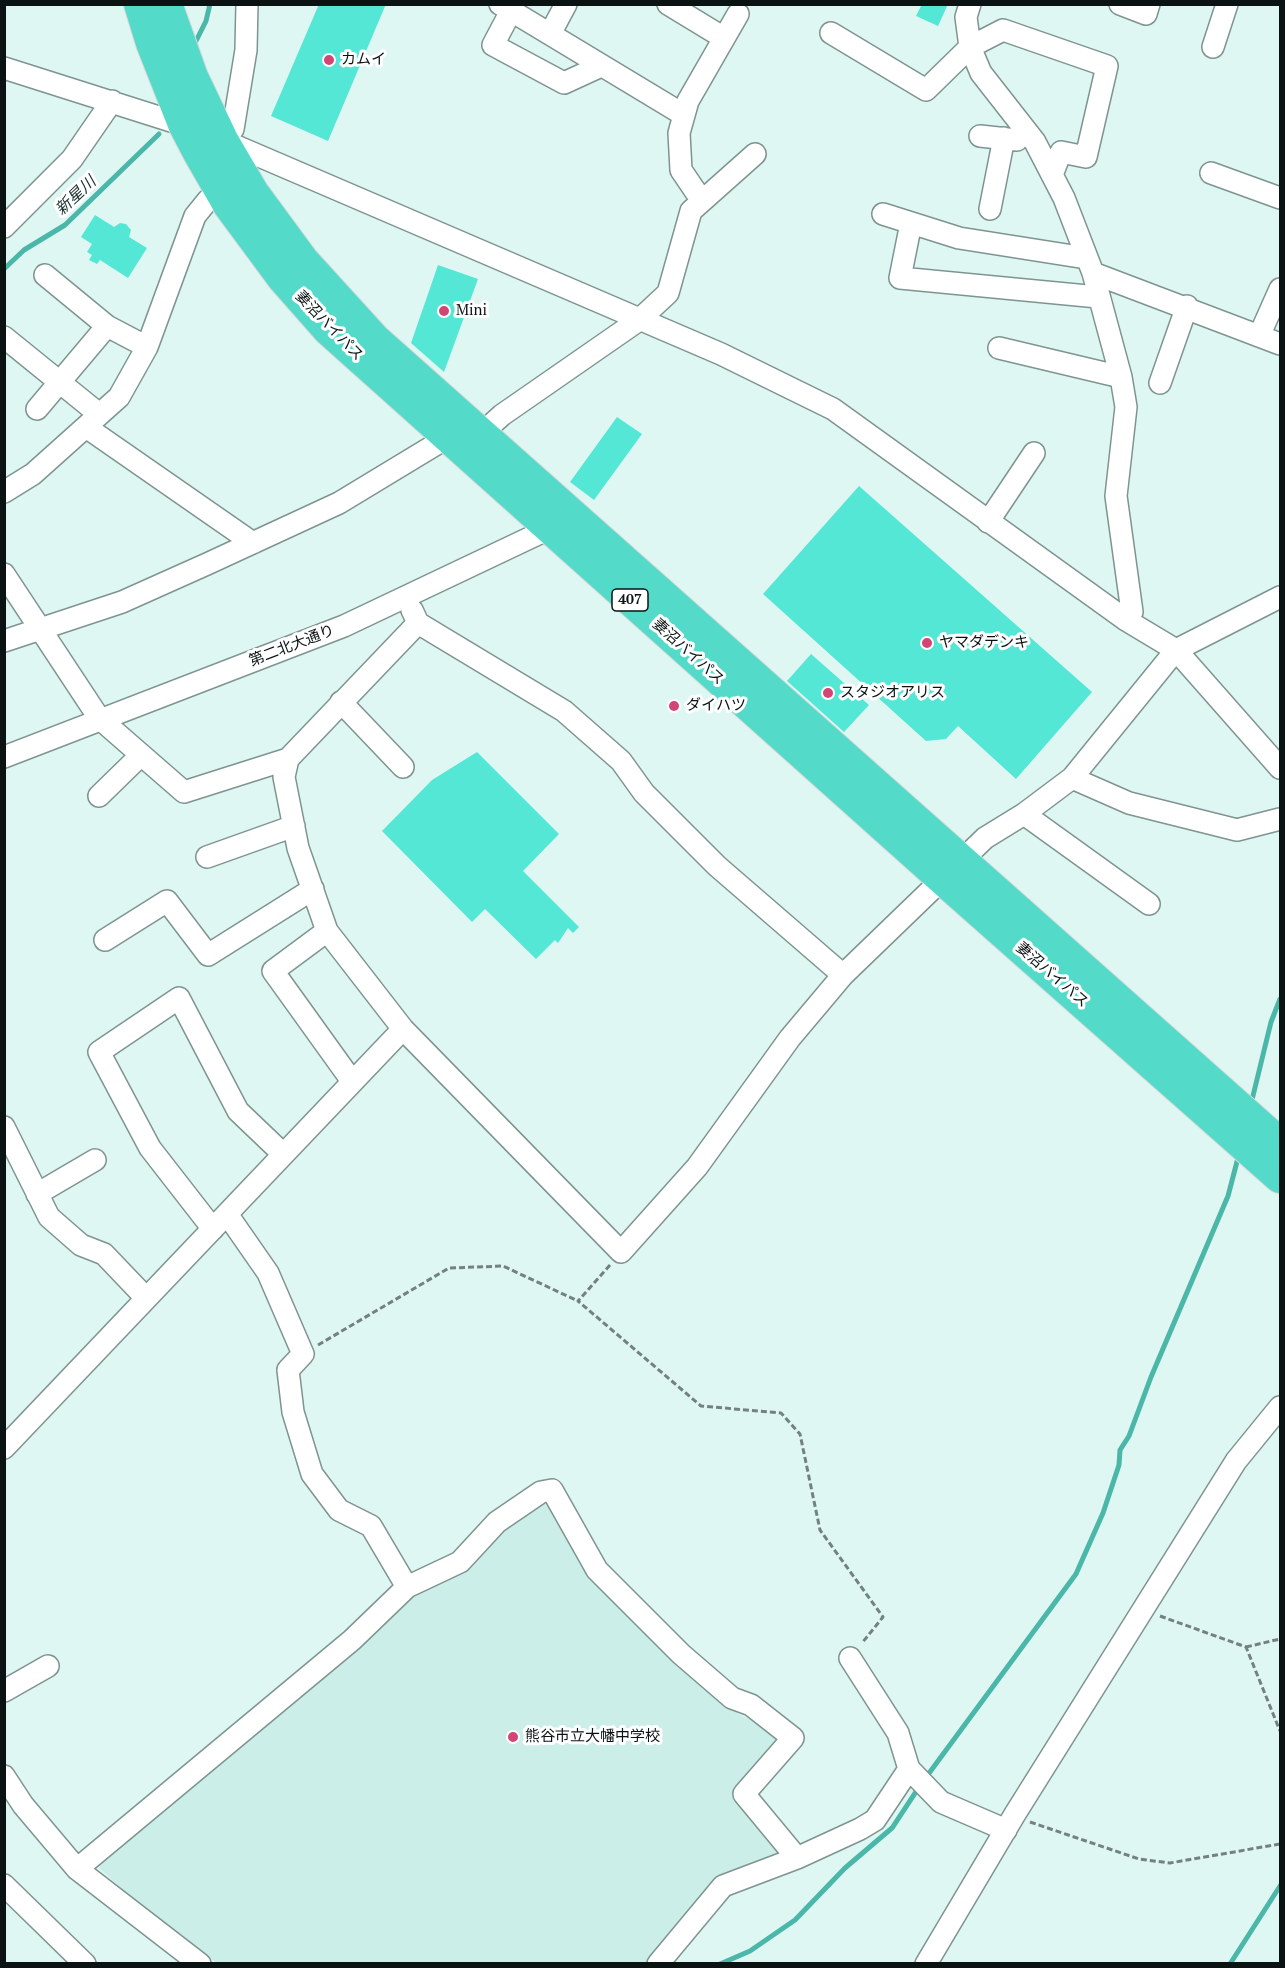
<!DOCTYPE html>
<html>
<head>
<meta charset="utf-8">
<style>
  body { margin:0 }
  #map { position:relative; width:1285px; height:1968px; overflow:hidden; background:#dff7f3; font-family:"PT Serif",serif }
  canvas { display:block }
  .frame { position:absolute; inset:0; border:6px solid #0b1312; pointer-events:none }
</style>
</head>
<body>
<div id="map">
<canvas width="1285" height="1968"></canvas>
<div class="frame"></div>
</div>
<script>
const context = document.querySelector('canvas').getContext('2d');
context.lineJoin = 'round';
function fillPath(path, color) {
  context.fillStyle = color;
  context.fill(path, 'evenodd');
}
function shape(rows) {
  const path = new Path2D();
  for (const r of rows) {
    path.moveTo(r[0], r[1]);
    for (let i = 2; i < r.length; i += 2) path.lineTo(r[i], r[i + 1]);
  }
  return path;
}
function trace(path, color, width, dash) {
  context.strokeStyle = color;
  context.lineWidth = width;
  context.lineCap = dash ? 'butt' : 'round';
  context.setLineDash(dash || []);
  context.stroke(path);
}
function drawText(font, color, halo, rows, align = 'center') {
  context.font = font + ' "PT Serif","Noto Sans JP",serif';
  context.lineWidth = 6;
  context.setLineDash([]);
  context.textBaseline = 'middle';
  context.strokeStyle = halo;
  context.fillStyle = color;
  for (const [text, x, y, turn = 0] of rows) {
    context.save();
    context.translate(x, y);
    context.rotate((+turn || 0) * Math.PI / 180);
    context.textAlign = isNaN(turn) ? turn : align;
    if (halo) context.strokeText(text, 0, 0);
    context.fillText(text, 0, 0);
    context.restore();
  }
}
fillPath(shape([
  [544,1501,552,1507,579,1563,643,1626,738,1714,778,1732,779,1742,735,1792,782,1851,778,1859,716,1882,650,1963,217,1963,152,1916,99,1868,101,1862,126,1839,414,1595,511,1521]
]), '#cceee8');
trace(shape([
  [195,43,206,21,210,4],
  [4,269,24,250,65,225,159,134],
  [1251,1104,1271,1022,1280,999],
  [924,1780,1076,1574,1103,1513,1119,1465,1120,1450,1129,1436,1151,1377,1228,1196,1239,1154],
  [720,1964,750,1951,795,1920,845,1868,892,1828,919,1787],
  [1230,1964,1280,1886]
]), '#4ab7a9', 5);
fillPath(shape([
  [319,4,386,4,328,141,271,116],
  [922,4,948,4,938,26,916,16],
  [95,215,114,227,120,223,126,224,131,230,129,237,147,248,128,278,100,260,97,264,89,260,92,255,87,252,92,244,81,237],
  [438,265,478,279,444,372,411,343],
  [617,417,642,434,594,500,570,482],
  [859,486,1092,692,1016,779,958,726,946,739,926,741,763,594],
  [811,654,869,705,844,732,787,681],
  [477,752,559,834,523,871,579,927,573,933,568,928,558,943,555,940,536,959,485,909,472,922,382,831,432,780]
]), '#54e7d5');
const minor = shape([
  [500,4,684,115],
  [668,4,724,38],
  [970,4,966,17,970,47,981,73,1035,142,1064,198,1093,273,1121,377,1126,407,1116,496,1132,612,1126,620],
  [1120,4,1146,14,1149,4],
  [511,11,493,45,564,83,601,66],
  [831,33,926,90,970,47,1003,30,1107,66,1086,157,1061,152,1052,175],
  [550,34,566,4],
  [1213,47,1227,4],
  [4,68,190,127],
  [980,136,1017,140],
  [222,140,721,354,833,409,1126,620,1176,650,1280,768],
  [222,140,233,129,246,50,247,4],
  [1211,173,1280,198],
  [702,201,681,170,679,133,688,101,738,14],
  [990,209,1004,138],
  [883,214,959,238,1086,258],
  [911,223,900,278,1098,297],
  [4,227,72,159,112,101],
  [1093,273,1280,344],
  [45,275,107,326,147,347],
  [1260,334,1280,289],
  [4,337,99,414],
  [999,348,1121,377],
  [1160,383,1187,306],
  [37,409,107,326],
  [86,427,253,543],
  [481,434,502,415,639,320,668,293,691,211,755,154],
  [4,492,33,474,119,397,147,347,195,216,208,200,222,191],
  [988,522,1034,453],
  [4,574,99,718,184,792,288,759],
  [412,610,418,623,564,711,621,761,644,793,717,866,843,975],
  [418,623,288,759,284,777,298,848,327,931,403,1029,621,1252,697,1167,790,1038,843,975,985,838,1024,814,1072,778,1176,650,1280,597],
  [4,641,122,602,207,564,339,503,448,437],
  [341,702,403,767],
  [4,757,344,626,559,524],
  [1072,778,1129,803,1237,830,1280,819],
  [99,796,141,755],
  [1024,814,1149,904],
  [207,857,294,826],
  [327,931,273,971,352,1081],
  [105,940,167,901,208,955,313,889],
  [4,1127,49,1217,81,1245,104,1254,146,1298],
  [37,1194,95,1160],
  [227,1214,268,1273,303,1354,288,1370,293,1412,312,1474,339,1510,371,1526,407,1587],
  [213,1229,150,1148,99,1052,179,998,238,1111,283,1154],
  [4,1448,403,1029],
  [850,1658,898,1733,909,1769,914,1774,941,1802,1006,1830],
  [4,1691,48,1666],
  [4,1776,23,1805,77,1869,200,1964],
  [77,1869,352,1640,407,1587,460,1562,497,1522,541,1492,552,1490,597,1570,681,1654,732,1698,751,1705,793,1738,744,1794,797,1858],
  [4,1885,85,1964],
  [658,1964,723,1886,797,1858,860,1829,875,1820,909,1769],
  [926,1964,1015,1814,1236,1461,1280,1407]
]);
const highway = shape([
  [140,4,152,43,184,124,198,151,229,205,283,278,328,329,943,879,1280,1177],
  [166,4,192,77,222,140,253,193,303,261,375,340,1280,1144]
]);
trace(minor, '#7e9490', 24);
trace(highway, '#d8d9d9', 34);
trace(shape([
  [610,1265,578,1301,701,1406,781,1413,800,1434,820,1530,883,1617,862,1643],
  [318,1345,449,1268,503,1266,578,1301],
  [1160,1616,1246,1647,1280,1731],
  [1246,1647,1280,1639],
  [1030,1822,1139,1859,1170,1863,1280,1844]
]), '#738280', 3, [6, 3]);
trace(minor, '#fff', 21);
trace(highway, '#54dac9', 32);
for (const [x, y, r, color] of [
  [329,60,6,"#d24574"],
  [444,311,6,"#d24574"],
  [927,643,6,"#d24574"],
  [828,693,6,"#d24574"],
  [674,706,6,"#d24574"],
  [513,1737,6,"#d24574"]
]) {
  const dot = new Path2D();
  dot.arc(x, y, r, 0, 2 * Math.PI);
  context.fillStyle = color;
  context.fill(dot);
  trace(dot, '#fff', 2);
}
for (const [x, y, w] of [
  [630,600,36]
]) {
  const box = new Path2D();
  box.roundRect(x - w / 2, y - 11, w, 22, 4.5);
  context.fillStyle = '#fff';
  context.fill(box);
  trace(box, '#0b1312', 1.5);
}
drawText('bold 14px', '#0b1312', null, [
  ["407",630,600]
]);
drawText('15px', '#0b1312', '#fff', [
  ["カムイ",341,60],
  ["Mini",456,311],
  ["ヤマダデンキ",939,643],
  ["スタジオアリス",840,693],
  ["ダイハツ",686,706],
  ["熊谷市立大幡中学校",525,1737]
], 'left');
drawText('15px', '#0b1312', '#fff', [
  ["妻沼バイパス",329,326,46],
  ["第二北大通り",292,646,-21],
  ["妻沼バイパス",688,652,42],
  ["妻沼バイパス",1052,975,41]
]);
drawText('italic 16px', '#172f2b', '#fff', [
  ["新星川",76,196,-43]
]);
</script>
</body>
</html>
